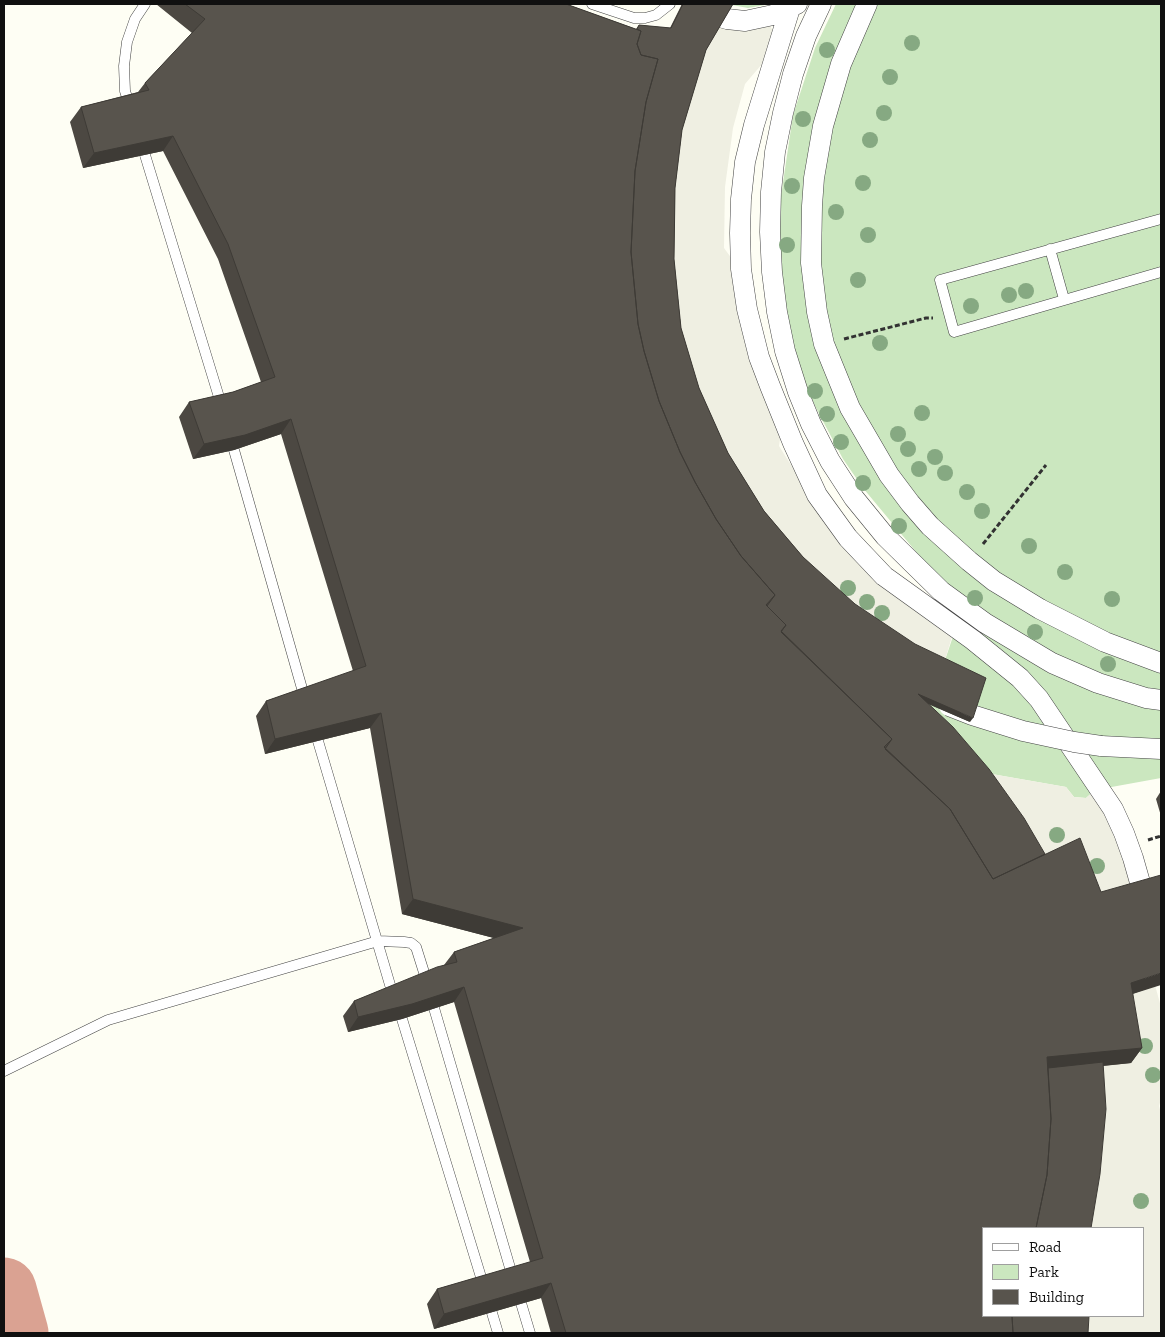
<!DOCTYPE html>
<html>
<head>
<meta charset="utf-8">
<style>
  body { margin:0 }
  #map { position:relative; width:1165px; height:1337px; overflow:hidden; background:#fefef4; font-family:"Zilla Slab",serif }
  canvas { display:block }
  .frame { position:absolute; inset:0; border:5px solid #101010; pointer-events:none }
  .legend { position:absolute; left:982px; top:1227px; width:162px; height:90px; box-sizing:border-box; background:#fff; border:1px solid #9f9f9f; margin:0; padding:6px 9px; list-style:none; font-size:15px; color:#101010 }
  .legend li { display:flex; align-items:center; gap:10px; height:25px }
  .legend b { width:25px; border:1px solid #9f9f9f }
</style>
</head>
<body>
<div id="map">
<canvas width="1165" height="1337"></canvas>
<div class="frame"></div>
<ul class="legend">
<li><b style="height:6px;background:#fff"></b>Road</li>
<li><b style="height:14px;background:#cbe7bf"></b>Park</li>
<li><b style="height:14px;background:#58544d"></b>Building</li>
</ul>
</div>
<script>
const context = document.querySelector('canvas').getContext('2d');
context.lineJoin = 'round';
function fillPath(path, color) {
  context.fillStyle = color;
  context.fill(path, 'evenodd');
}
function shape(rows) {
  const path = new Path2D();
  for (const r of rows) {
    path.moveTo(r[0], r[1]);
    for (let i = 2; i < r.length; i += 2) path.lineTo(r[i], r[i + 1]);
  }
  return path;
}
function trace(path, color, width, dash) {
  context.strokeStyle = color;
  context.lineWidth = width;
  context.lineCap = dash ? 'butt' : 'round';
  context.setLineDash(dash || []);
  context.stroke(path);
}
fillPath(shape([
  [733,4,770,4,748,8,732,5],
  [836,4,1161,4,1161,778,1095,790,1086,798,1074,797,1066,787,986,773,915,698,944,663,965,601,932,571,863,488,843,459,816,408,799,371,778,273,781,196,793,115,815,48]
]), '#cbe7bf');
fillPath(shape([
  [767,20,773,31,762,64,745,84,733,128,725,187,724,248,735,263,782,425,779,446,813,500,955,627,944,663,852,607,761,515,725,457,696,392,678,332,671,263,672,192,679,133,704,54,720,26],
  [986,773,1066,787,1074,797,1086,798,1095,790,1106,808,1133,880,1133,905,1161,1007,1161,1099,1159,1106,1161,1113,1161,1333,1086,1333,1086,1316,1144,1316,1144,1228,1089,1228]
]), '#efefe2');
trace(shape([
  [4,1290,16,1333]
]), '#daa292', 65);
const lane = shape([
  [592,4,634,18,645,18,656,15,670,4],
  [130,107,125,91,124,66,127,42,135,19,145,4],
  [145,155,222,407],
  [1161,219,940,280,954,332,1161,272],
  [1050,249,1064,299],
  [234,450,305,699],
  [318,741,393,995],
  [434,1008,513,1278],
  [402,1019,484,1287],
  [4,1071,108,1020,378,941,404,942,411,943,416,947,427,982],
  [521,1303,530,1333],
  [492,1313,498,1333]
]);
const street = shape([
  [692,4,709,14,727,19,745,21,773,15,797,4],
  [821,4,806,36,793,74,783,113,775,152,771,192,770,232,772,272,777,312,785,351,798,392,811,424,830,461,854,498,885,536,941,591,985,623,1052,663,1098,683,1146,698,1161,700],
  [867,4,841,64,823,126,814,178,812,206,811,263,817,312,824,344,850,408,889,475,910,503,930,526,969,561,994,581,1040,609,1105,642,1161,663],
  [791,5,754,125,745,162,741,199,740,233,741,269,747,309,759,357,770,386,793,443,817,495,848,538,884,576,973,640,1020,678,1039,699,1113,809,1124,833,1133,858,1161,956],
  [1101,746,1161,749]
]);
trace(lane, '#434343', 11);
trace(street, '#434343', 21);
trace(shape([
  [844,339,926,318,933,318],
  [983,544,1046,465],
  [1148,840,1161,836]
]), '#323232', 3, [5, 2.5]);
trace(lane, '#fff', 10);
trace(street, '#fff', 20);
const streetBridge = shape([
  [949,706,972,715,1023,731,1074,742,1101,746]
]);
trace(streetBridge, '#434343', 21, []);
trace(streetBridge, '#fff', 20);
context.fillStyle = '#86a982';
for (const [x, y] of [
  [912,43],
  [827,50],
  [890,77],
  [884,113],
  [803,119],
  [870,140],
  [863,183],
  [792,186],
  [836,212],
  [868,235],
  [787,245],
  [858,280],
  [1026,291],
  [1009,295],
  [971,306],
  [880,343],
  [815,391],
  [922,413],
  [827,414],
  [898,434],
  [841,442],
  [908,449],
  [935,457],
  [919,469],
  [945,473],
  [863,483],
  [967,492],
  [982,511],
  [899,526],
  [1029,546],
  [1065,572],
  [848,588],
  [975,598],
  [1112,599],
  [867,602],
  [882,613],
  [1035,632],
  [1108,664],
  [1057,835],
  [1097,866],
  [1145,1046],
  [1153,1075],
  [1141,1201]
]) {
  context.beginPath();
  context.arc(x, y, 8, 0, 2 * Math.PI);
  context.fill();
}
fillPath(shape([
  [156,4,566,4,636,29,639,25,670,28,682,4,733,4,706,50,682,130,675,188,674,259,681,328,699,388,728,453,764,511,803,557,970,722,928,704,1045,854,1101,892,1149,988,1132,994,1142,1048,1131,1063,1103,1066,984,1228,1088,1333,551,1333,541,1298,434,1329,427,1304,437,1289,530,1262,454,1002,402,1019,348,1032,343,1016,354,1001,444,965,454,952,494,938,402,914,370,728,265,754,256,716,266,701,353,671,281,434,234,450,193,459,179,417,189,402,233,392,261,382,218,259,163,151,83,168,70,122,81,107,138,92,145,83,192,33],
  [1161,791,1161,816,1156,799]
]), '#4c4842');
fillPath(shape([
  [173,136,163,151,83,168,94,153],
  [291,419,281,434,234,450,193,459,204,444],
  [918,694,973,718,970,722,915,698],
  [381,713,370,728,265,754,275,739],
  [413,899,523,928,513,943,402,914],
  [1161,973,1161,985,1120,998,1131,983],
  [464,987,454,1002,402,1019,348,1032,358,1017],
  [1142,1048,1131,1063,1040,1072,1047,1057],
  [551,1283,541,1298,434,1329,444,1314]
]), '#3e3b36');
const building = shape([
  [185,4,566,4,641,31,637,44,641,55,658,59,646,102,635,171,631,252,638,324,644,351,659,401,680,452,695,482,716,519,741,556,775,595,766,605,786,625,781,631,892,739,884,747,950,809,993,879,1080,838,1101,892,1161,875,1161,973,1131,983,1142,1048,1047,1057,1051,1119,1047,1175,1036,1228,984,1228,984,1316,1012,1316,1013,1333,566,1333,551,1283,444,1314,437,1289,543,1258,464,987,412,1004,358,1017,354,1001,437,967,457,962,454,952,523,928,413,899,381,713,275,739,266,701,366,666,291,419,245,435,204,444,189,402,233,392,275,377,228,244,173,136,94,153,81,107,149,90,145,83,205,19,185,4],
  [683,4,733,4,706,50,682,130,675,188,674,259,681,328,699,388,728,453,764,511,803,557,855,604,915,644,986,678,973,718,918,694,953,727,989,769,1024,818,1045,854,993,879,950,809,885,749,892,739,781,632,786,625,767,606,775,595,741,556,716,519,695,482,680,452,659,401,644,351,638,324,631,252,635,171,646,102,658,59,641,55,637,44,641,31,637,29,639,25,671,28,683,4],
  [1103,1062,1106,1109,1100,1174,1091,1228,1036,1228,1047,1175,1051,1119,1048,1068,1103,1062],
  [1012,1316,1089,1316,1088,1333,1013,1333,1012,1316]
]);
fillPath(building, '#58544d');
trace(building, '#3e3b36', 1);
</script>
</body>
</html>
